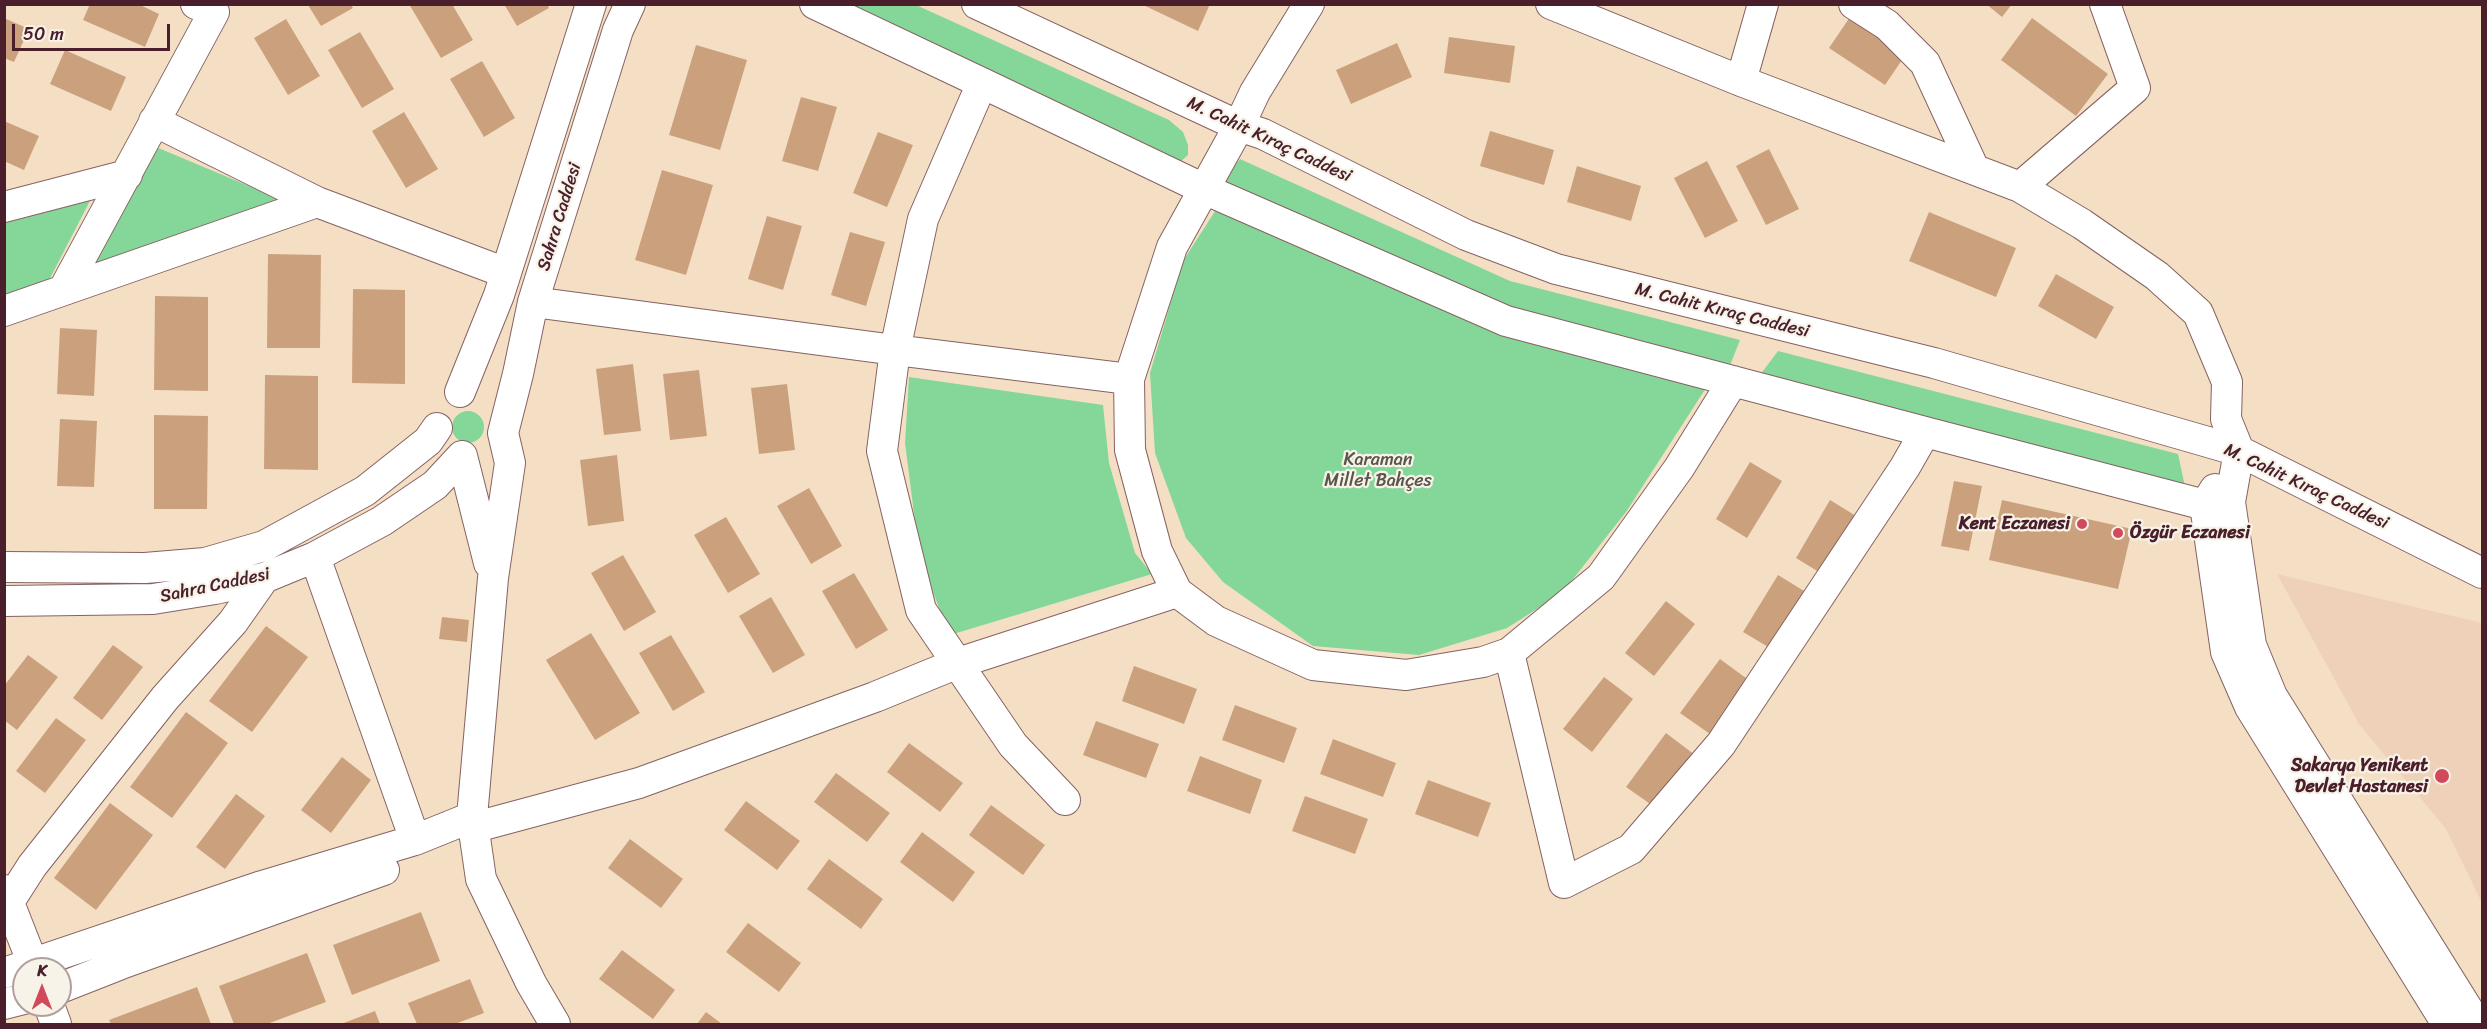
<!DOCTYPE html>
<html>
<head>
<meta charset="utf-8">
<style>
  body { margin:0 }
  #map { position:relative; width:2487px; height:1029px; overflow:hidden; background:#f4dfc5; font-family:Sriracha,sans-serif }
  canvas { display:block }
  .frame { position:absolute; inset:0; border:6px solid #4a1f2b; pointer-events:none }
  .north { position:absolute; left:12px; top:957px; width:60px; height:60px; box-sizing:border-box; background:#f7f3e8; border:2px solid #b29e9c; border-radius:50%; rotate:0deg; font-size:16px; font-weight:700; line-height:24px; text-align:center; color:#4a1f2b }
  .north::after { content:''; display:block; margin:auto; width:21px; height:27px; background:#d1495b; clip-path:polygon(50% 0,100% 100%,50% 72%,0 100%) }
  .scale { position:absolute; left:12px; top:24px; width:158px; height:27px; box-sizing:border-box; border:3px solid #4a1f2b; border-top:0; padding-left:8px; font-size:18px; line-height:21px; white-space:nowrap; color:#4a1f2b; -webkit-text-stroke:4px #f7f3e8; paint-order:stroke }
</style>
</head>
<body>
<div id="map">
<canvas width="2487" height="1029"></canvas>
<div class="frame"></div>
<div class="north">K</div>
<div class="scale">50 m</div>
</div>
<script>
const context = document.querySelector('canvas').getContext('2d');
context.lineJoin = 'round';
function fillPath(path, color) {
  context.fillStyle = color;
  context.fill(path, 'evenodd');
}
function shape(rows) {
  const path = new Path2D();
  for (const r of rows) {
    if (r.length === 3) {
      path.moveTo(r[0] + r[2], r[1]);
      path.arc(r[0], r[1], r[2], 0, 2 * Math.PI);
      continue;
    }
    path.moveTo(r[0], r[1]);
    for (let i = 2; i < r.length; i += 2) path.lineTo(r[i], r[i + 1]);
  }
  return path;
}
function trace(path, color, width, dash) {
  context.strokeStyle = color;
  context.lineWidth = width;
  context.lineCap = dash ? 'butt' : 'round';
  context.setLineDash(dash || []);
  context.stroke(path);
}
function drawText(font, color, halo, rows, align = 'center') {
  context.font = font + ' Sriracha,sans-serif';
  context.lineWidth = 4.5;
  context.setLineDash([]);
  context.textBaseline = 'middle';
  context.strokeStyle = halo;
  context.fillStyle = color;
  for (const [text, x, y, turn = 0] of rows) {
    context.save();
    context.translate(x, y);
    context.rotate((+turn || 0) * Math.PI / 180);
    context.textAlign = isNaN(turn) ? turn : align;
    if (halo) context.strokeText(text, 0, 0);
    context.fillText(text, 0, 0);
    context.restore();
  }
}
fillPath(shape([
  [2277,574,2482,623,2482,903,2446,829,2359,724]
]), '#efd1ba');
fillPath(shape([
  [836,5,916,5,1169,120,1183,132,1188,145,1188,155,1179,163],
  [156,147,287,202,92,266],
  [1240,159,1510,281,1740,340,1729,368,1506,311,1222,181],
  [93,195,46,286,5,300,4,216],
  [1219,205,1706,388,1626,512,1562,593,1507,628,1419,655,1313,646,1223,582,1186,538,1155,453,1150,373,1183,261],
  [1778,351,2178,454,2186,491,1760,375],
  [909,377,1103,405,1109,463,1135,553,1152,574,950,635,920,560,905,443],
  [468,427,16]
]), '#84d799');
fillPath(shape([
  [90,4,138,4,159,14,145,47,83,20],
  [409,4,452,4,473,40,441,58],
  [504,4,547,4,549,8,517,26],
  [1141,4,1210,4,1198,31],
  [1986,4,2012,4,2002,17],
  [308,5,351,5,353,8,321,26],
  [1850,17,1906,54,1885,85,1829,48],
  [4,18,29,29,14,62,4,58],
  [2032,18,2108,74,2076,116,2001,60],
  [286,19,320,76,288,95,254,38],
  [360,32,394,89,362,108,328,50],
  [1449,37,1515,46,1510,83,1444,73],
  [1397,43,1412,77,1351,104,1336,70],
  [696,45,747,60,720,150,669,135],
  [65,50,126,77,111,111,50,84],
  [482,61,515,118,484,137,450,79],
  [801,97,837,107,818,171,782,161],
  [404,112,438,169,406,188,372,131],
  [4,121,39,136,24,170,4,161],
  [1490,131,1554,150,1544,185,1480,166],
  [878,132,913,145,887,207,853,193],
  [1769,149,1799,209,1766,225,1736,166],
  [1707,161,1738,221,1705,238,1674,178],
  [1577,166,1641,186,1631,221,1567,202],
  [662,170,713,185,686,275,635,260],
  [1929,212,2016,248,1996,297,1909,261],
  [767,216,802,226,783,290,748,279],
  [850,232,885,242,866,306,831,295],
  [268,254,321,255,320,348,267,348],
  [2056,274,2114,307,2096,339,2038,306],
  [353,289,405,290,405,384,352,383],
  [155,296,208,297,208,391,154,390],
  [60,328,97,330,94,396,57,394],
  [633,364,641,431,604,435,596,369],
  [699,370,707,436,670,440,663,374],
  [265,375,318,376,318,470,264,469],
  [787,384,795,450,759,454,751,388],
  [154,415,208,416,207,509,154,509],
  [60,419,97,421,94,487,57,486],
  [617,455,624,521,588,526,580,460],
  [1750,462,1782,481,1747,538,1716,519],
  [1954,481,1982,486,1969,551,1941,546],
  [809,488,842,546,811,564,777,506],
  [1830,500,1861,519,1827,577,1796,558],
  [2002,500,2132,529,2118,589,1989,560],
  [726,517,760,574,728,593,694,535],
  [623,555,656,612,624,631,591,573],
  [854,573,888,630,856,649,822,591],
  [1778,575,1809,594,1775,651,1743,632],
  [771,597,805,655,773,673,739,616],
  [1666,601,1695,624,1654,676,1625,653],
  [442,617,469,620,467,642,439,639],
  [266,626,308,657,252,732,209,701],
  [591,633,640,713,595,740,546,660],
  [671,635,705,692,673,711,639,653],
  [113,645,143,667,102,720,73,698],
  [28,655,58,677,17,730,4,720,4,686],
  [1720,659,1750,681,1710,734,1680,713],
  [1134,666,1197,689,1184,724,1122,701],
  [1604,677,1633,699,1592,752,1563,729],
  [1235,705,1297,728,1284,763,1222,740],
  [186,712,228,743,172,818,130,787],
  [56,718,86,740,45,793,16,771],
  [1096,721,1159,744,1146,778,1083,755],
  [1666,733,1695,755,1656,808,1626,787],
  [1333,739,1396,763,1383,797,1320,774],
  [909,743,963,783,940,812,887,772],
  [1200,756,1262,780,1250,814,1187,791],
  [342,757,371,780,331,833,301,810],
  [836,773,890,813,867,842,814,802],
  [1428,780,1491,803,1478,837,1415,814],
  [236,794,265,816,225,869,196,847],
  [1305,796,1368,819,1355,854,1292,831],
  [746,801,800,841,777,870,724,830],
  [110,803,153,835,96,910,54,878],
  [991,805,1045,845,1023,875,969,835],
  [922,832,975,872,953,902,900,862],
  [630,839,683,879,661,908,608,868],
  [829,859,883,899,861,929,807,889],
  [421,912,440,961,352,995,333,945],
  [748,923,801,963,779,992,726,952],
  [622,950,675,990,653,1019,599,979],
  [307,953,326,1002,267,1024,234,1024,219,986],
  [470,979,484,1013,455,1024,417,1024,408,1003],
  [197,987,211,1024,111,1024,109,1020],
  [375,1011,380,1024,341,1024],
  [706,1012,722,1024,697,1024]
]), '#cba17d');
const minor = shape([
  [815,4,982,83],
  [977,4,1239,126,1263,134,1466,235,1556,269,1934,363,2239,451,2482,573],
  [1309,4,1255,92,1239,126,1172,247,1129,379,1130,450,1157,551,1177,592,1216,621,1313,665,1406,675,1483,662,1509,653,1601,577,1679,468,1733,381],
  [1551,4,1741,81,2020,187,2082,224,2157,276,2198,313,2227,382,2226,419,2239,451,2230,502,2251,645,2272,696,2477,1024],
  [1854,4,1887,25,1925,63,1974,169],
  [1741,81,1763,4],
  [154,121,317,202],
  [2020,187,2135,88,2105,4],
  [4,207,127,175],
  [64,289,214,12,196,4],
  [533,302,895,350,1129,379],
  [4,311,317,202,506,273],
  [460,392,499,295,591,4],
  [462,456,489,563],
  [2215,489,2205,505,2226,652,2250,707,2447,1024],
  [315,557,415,840],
  [4,567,145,568,205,563,264,546,365,491,428,441,437,428],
  [4,601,153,599,215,589,264,578,315,557,382,521,435,485,462,456],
  [1509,653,1564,883,1631,849,1721,744,1905,467,1925,432,2205,505],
  [1065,800,1013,745,921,610,882,451,895,350,923,219,982,83,1204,189,1506,321,1925,432],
  [472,828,639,783,875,697,958,663,1177,592],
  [4,890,35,969],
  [9,902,32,866,165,698,233,622,264,578],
  [4,973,262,886,415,840,472,817],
  [60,988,121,964,384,870],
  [4,1004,24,999],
  [49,1005,56,1024],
  [555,1024,531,983,481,879,472,817,493,578,510,463,503,433,518,374,533,302,618,30,630,4]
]);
trace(minor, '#866261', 32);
trace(minor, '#fff', 30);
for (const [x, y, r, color] of [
  [2082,524,6,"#d1495b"],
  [2118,533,6,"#d1495b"],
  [2442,776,8,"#d1495b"]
]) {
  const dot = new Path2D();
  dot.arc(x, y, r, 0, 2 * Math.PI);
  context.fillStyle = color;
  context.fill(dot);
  trace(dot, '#f7f3e8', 2);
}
drawText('18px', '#4a1f2b', '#f7f3e8', [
  ["M. Cahit Kıraç Caddesi",1269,140,25],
  ["Sahra Caddesi",560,217,-73],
  ["M. Cahit Kıraç Caddesi",1722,311,14],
  ["M. Cahit Kıraç Caddesi",2306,487,25],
  ["Sahra Caddesi",215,586,-12]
]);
drawText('18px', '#5b564c', '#f7f3e8', [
  ["Karaman",1378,460],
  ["Millet Bahçes",1378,481]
]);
drawText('bold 18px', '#4a1f2b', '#f7f3e8', [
  ["Kent Eczanesi",2070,524],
  ["Özgür Eczanesi",2130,533,"left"],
  ["Sakarya Yenikent",2428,766],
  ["Devlet Hastanesi",2428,787]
], 'right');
</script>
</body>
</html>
